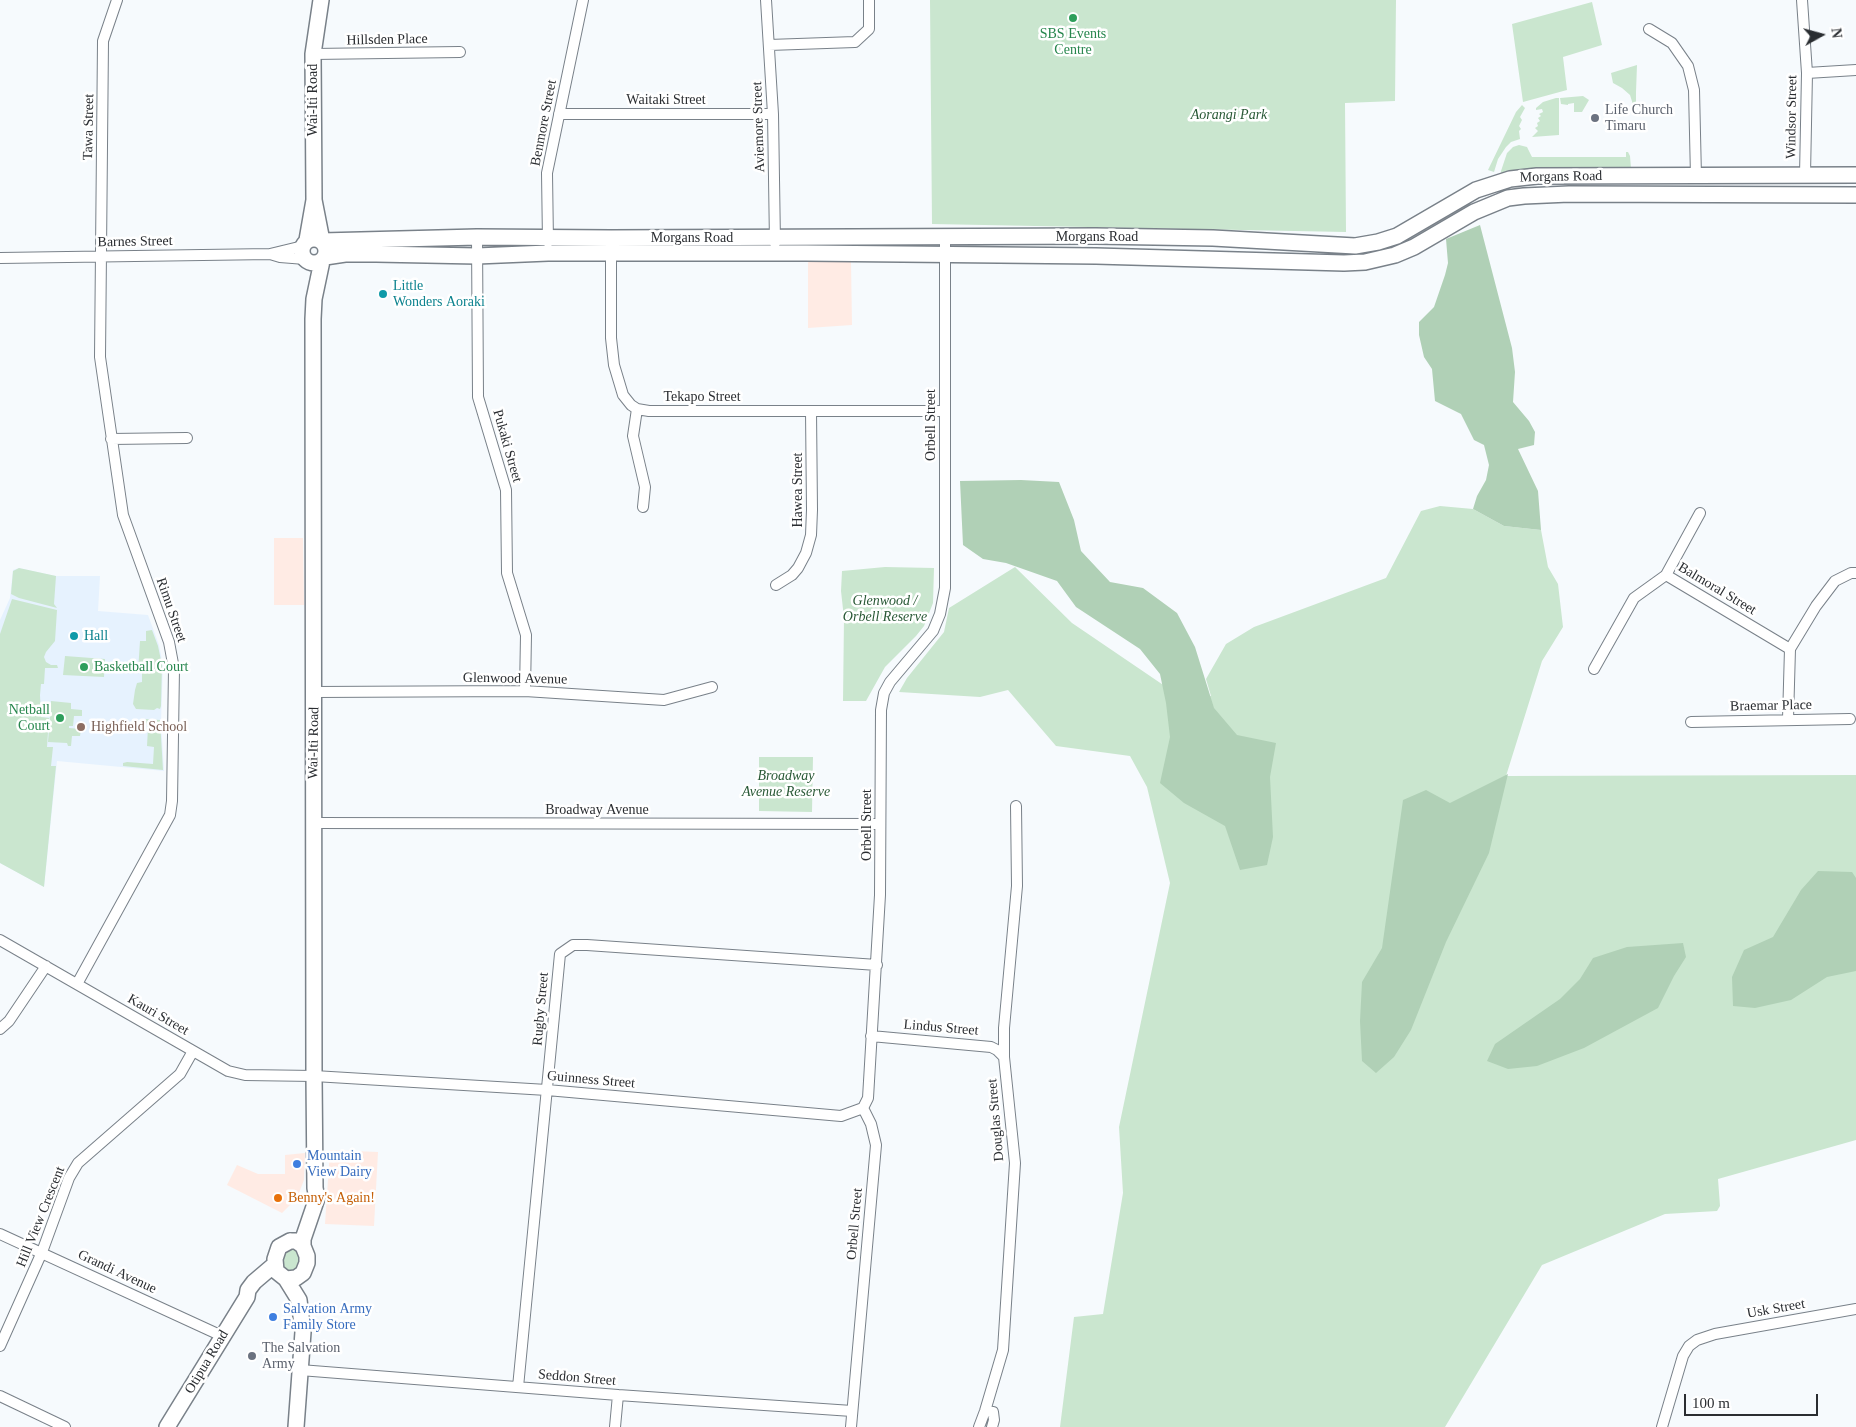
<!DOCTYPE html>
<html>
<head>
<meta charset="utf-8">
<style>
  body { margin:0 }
  #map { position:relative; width:1856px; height:1427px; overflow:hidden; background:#f6fafd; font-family:Georgia,serif }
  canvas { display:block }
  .north { position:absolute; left:1796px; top:10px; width:50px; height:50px; -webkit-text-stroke:4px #fff; paint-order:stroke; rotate:83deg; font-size:14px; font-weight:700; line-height:20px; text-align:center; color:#2a2d31 }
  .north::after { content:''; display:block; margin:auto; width:18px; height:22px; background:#2a2d31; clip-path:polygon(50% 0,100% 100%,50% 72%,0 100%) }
  .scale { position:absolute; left:1684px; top:1394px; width:134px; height:22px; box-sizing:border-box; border:2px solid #2a2d31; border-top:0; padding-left:6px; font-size:15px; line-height:18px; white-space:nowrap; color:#2a2d31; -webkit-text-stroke:4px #fff; paint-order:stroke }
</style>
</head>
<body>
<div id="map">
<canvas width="1856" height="1427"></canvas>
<div class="north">N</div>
<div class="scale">100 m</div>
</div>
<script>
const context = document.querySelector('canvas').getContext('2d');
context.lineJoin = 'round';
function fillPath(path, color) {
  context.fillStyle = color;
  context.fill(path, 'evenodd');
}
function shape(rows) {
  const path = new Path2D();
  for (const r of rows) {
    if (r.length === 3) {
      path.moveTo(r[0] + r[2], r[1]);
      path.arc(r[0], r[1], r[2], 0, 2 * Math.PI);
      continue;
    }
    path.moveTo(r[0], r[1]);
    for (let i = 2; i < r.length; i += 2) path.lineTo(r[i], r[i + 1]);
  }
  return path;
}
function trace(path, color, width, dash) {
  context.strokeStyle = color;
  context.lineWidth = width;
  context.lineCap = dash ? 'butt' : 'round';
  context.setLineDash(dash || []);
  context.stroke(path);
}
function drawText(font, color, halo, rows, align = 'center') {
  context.font = font + ' Georgia,serif';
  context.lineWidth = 5;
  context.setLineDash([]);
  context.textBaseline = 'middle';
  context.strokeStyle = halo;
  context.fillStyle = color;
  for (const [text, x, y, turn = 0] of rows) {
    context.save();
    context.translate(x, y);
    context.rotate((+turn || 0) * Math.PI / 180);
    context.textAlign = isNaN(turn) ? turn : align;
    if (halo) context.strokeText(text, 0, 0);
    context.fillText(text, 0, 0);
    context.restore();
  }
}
fillPath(shape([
  [808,262,851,262,852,325,808,328],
  [274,538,303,538,304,605,274,605],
  [330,1150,378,1152,374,1226,325,1224],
  [305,1153,304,1180,297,1198,282,1213,227,1185,237,1165,258,1174,285,1174,285,1155]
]), '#ffebe4');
fillPath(shape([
  [19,568,56,576,100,576,98,611,148,615,159,645,163,665,161,722,164,771,57,761,44,887,0,863,0,620,10,598,13,570]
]), '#e6f2fe');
fillPath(shape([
  [930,0,1396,0,1395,101,1345,103,1346,232,932,224],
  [1592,2,1602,45,1563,57,1567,90,1523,102,1512,24],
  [1637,65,1636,92,1636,114,1630,95,1622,88,1613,83,1611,73],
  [1583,96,1589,100,1582,112,1574,112,1574,103,1568,104,1568,105,1561,104,1560,98],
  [1556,98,1559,98,1559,135,1532,137,1538,131,1535,128,1538,126,1537,123,1540,121,1538,118,1541,116,1539,114,1543,112,1542,109,1536,110,1536,108,1543,102],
  [1522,105,1525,108,1520,117,1522,120,1519,126,1521,129,1519,131,1520,139,1511,142,1506,147,1498,159,1494,172,1488,170,1516,112],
  [1519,145,1527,147,1532,157,1626,157,1626,152,1628,152,1630,156,1631,168,1537,168,1501,173,1501,171,1507,153,1513,147],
  [1440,506,1473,509,1504,526,1541,530,1548,567,1558,584,1563,627,1542,661,1506,776,1856,775,1856,1140,1718,1179,1720,1206,1717,1211,1665,1214,1542,1265,1445,1427,1060,1427,1074,1317,1103,1314,1123,1193,1119,1127,1170,883,1147,787,1130,756,1056,746,1008,690,980,697,899,692,907,678,944,632,949,608,1015,567,1072,623,1178,695,1211,696,1206,679,1226,644,1254,627,1386,578,1421,511],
  [885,567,934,568,933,603,924,626,916,636,885,667,866,701,843,701,844,618,841,591,842,571],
  [19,568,56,576,54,604,57,608,19,598,11,594,13,571],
  [12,599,57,610,55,641,46,652,44,657,46,662,51,665,57,665,58,668,45,668,44,684,41,684,40,695,41,717,49,718,47,747,53,747,51,766,56,766,44,887,0,863,0,634],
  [152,630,158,646,162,665,161,706,160,709,157,708,154,710,136,709,133,704,135,690,137,683,142,682,142,672,138,672,140,641,146,641,146,631],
  [65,656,105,659,104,677,63,675],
  [51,701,71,703,71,709,82,710,82,716,74,716,73,726,69,726,69,728,81,729,80,736,72,736,71,746,68,746,67,743,48,742],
  [145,719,160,720,163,770,123,766,123,763,127,762,153,764,154,747,147,746,148,728],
  [759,757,813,757,812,812,759,811],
  [290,1246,299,1250,300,1264,295,1270,289,1273,281,1267,283,1252]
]), '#cae6cf');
fillPath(shape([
  [1480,225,1512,348,1515,372,1513,402,1529,421,1535,432,1534,445,1518,449,1538,491,1541,530,1504,526,1473,509,1477,496,1486,480,1489,465,1484,445,1474,440,1461,414,1435,401,1432,369,1424,357,1419,335,1419,322,1434,307,1445,275,1448,263,1446,239],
  [1021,480,1059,482,1074,520,1081,551,1110,582,1143,588,1177,613,1195,647,1214,708,1237,735,1276,743,1270,777,1273,837,1267,865,1240,870,1225,826,1184,803,1160,783,1170,737,1166,703,1160,674,1140,649,1076,607,1057,581,1006,563,983,559,963,545,960,481],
  [1508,774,1489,853,1446,942,1411,1030,1394,1057,1376,1073,1362,1061,1360,1021,1362,982,1382,948,1403,800,1426,790,1450,803],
  [1818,871,1852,872,1856,878,1856,971,1827,977,1791,1000,1755,1008,1733,1006,1732,977,1744,950,1773,937,1801,890],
  [1683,943,1686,957,1674,976,1658,1008,1584,1048,1537,1066,1508,1069,1487,1061,1495,1044,1560,999,1580,979,1593,958,1627,947]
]), '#b0d0b6');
const street = shape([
  [766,0,773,114,775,243],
  [1802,0,1807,73,1805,175],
  [1649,29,1672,43,1688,66,1694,90,1696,177],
  [769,45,855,42,869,29,869,0],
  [313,54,460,52],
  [1807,73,1856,70],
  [559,114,773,114],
  [477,237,478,397,506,490,507,573,526,635,525,691],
  [548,242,547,173,583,0],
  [303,246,270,254,280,257,305,259],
  [611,247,611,338,614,365,623,395,631,405,637,409,649,411,945,411],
  [0,258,270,254],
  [637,409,633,436,645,487,643,507],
  [111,439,187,438],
  [1700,513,1666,575,1790,649],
  [776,585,792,575,798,568,806,553,811,535,812,510,811,411],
  [1594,669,1634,598,1666,575],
  [315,692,525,691,664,700,712,687],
  [1788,719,1790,649,1816,606,1835,581,1851,573,1856,573],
  [1691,722,1850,719],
  [314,823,880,824],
  [0,940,228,1071,245,1075,314,1076,547,1090,841,1116,863,1108],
  [77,984,170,815,172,801,174,669,169,642,123,515,100,357,103,41,117,0],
  [0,1029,9,1021,46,966],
  [871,1036,991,1047,997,1050,1004,1057],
  [0,1234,222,1336],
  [0,1346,42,1252,69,1178,78,1163,180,1074,193,1051],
  [300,1370,618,1395,852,1411],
  [518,1387,560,954,573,945,587,945,877,965],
  [0,1396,65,1427],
  [985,1411,993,1412,994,1420,992,1427],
  [615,1427,618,1395],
  [851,1427,876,1145,871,1124,863,1108,868,1098,880,895,881,710,884,693,890,682,933,631,940,614,945,588,945,237],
  [979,1427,985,1411,1003,1350,1015,1163,1004,1057,1004,1028,1017,886,1016,806],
  [1662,1427,1683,1356,1689,1346,1697,1340,1715,1334,1856,1309]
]);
const secondary = shape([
  [314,200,322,241,477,237,611,238,1096,236,1213,238,1355,246,1378,242,1397,236,1476,190,1510,179,1537,176,1856,175],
  [314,251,12],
  [307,240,314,200,313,54,321,0],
  [325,257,345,254,376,254,477,256,548,253,806,253,1096,256,1344,263,1365,262,1395,255,1414,247,1474,212,1508,198,1524,196,1569,194,1856,195],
  [290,1241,296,1241,303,1246,307,1256,307,1263,303,1273,296,1278,286,1279,276,1271,275,1259,279,1247,290,1241],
  [303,1246,303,1239,317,1198,315,1188,314,1076,313,319,314,299,322,261],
  [286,1279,299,1300,303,1332,296,1427],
  [167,1427,247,1297,248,1290,254,1282,274,1265]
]);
trace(street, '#798189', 12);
trace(secondary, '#798189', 18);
trace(street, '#fff', 10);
trace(secondary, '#fff', 15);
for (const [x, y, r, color] of [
  [1073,18,5,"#2e9e5b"],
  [1595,118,5,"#6b7280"],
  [383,294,5,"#0f9aa8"],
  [74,636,5,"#0f9aa8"],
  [84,667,5,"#2e9e5b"],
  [60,718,5,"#2e9e5b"],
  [81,727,5,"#8d6e63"],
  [297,1164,5,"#3f7fe0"],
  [278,1198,5,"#e8710a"],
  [273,1317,5,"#3f7fe0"],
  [252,1356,5,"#6b7280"]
]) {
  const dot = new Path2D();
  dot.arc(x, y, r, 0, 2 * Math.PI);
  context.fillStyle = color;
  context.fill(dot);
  trace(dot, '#fff', 2);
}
drawText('14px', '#27864d', '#fff', [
  ["SBS Events",1073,34],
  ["Centre",1073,50],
  ["Basketball Court",94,667,"left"],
  ["Netball",50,710,"right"],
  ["Court",50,726,"right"]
]);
drawText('14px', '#2a2d31', '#fff', [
  ["Hillsden Place",387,40,-1],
  ["Wai-Iti Road",313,100,-90],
  ["Waitaki Street",666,100],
  ["Windsor Street",1792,117,-89],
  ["Benmore Street",544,123,-79],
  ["Tawa Street",89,127,-89],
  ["Aviemore Street",759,127,-92],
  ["Morgans Road",1561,177,-1],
  ["Morgans Road",1097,237],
  ["Morgans Road",692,238],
  ["Barnes Street",135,242,-1],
  ["Tekapo Street",702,397],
  ["Orbell Street",931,425,-90],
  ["Pukaki Street",507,446,74],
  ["Hawea Street",798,490,-90],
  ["Balmoral Street",1717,589,31],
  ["Rimu Street",171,610,71],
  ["Glenwood Avenue",515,679,1],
  ["Braemar Place",1771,706,-1],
  ["Wai-Iti Road",314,743,-89],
  ["Broadway Avenue",597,810],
  ["Orbell Street",867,825,-90],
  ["Rugby Street",541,1009,-85],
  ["Kauri Street",158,1015,30],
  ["Lindus Street",941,1028,5],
  ["Guinness Street",591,1080,5],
  ["Douglas Street",996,1120,-95],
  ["Hill View Crescent",41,1217,-68],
  ["Orbell Street",855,1224,-85],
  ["Grandi Avenue",117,1272,25],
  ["Usk Street",1776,1309,-10],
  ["Otipua Road",207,1362,-59],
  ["Seddon Street",577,1378,5]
]);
drawText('14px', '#5b616d', '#fff', [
  ["Life Church",1605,110],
  ["Timaru",1605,126],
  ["The Salvation",262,1348],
  ["Army",262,1364]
], 'left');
drawText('italic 14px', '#285835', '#fff', [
  ["Aorangi Park",1229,115],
  ["Glenwood /",885,601],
  ["Orbell Reserve",885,617],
  ["Broadway",786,776],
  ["Avenue Reserve",786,792]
]);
drawText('14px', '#0d838f', '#fff', [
  ["Little",393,286],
  ["Wonders Aoraki",393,302],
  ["Hall",84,636]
], 'left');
drawText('14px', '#785e54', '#fff', [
  ["Highfield School",91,727]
], 'left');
drawText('14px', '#366cbe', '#fff', [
  ["Mountain",307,1156],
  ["View Dairy",307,1172],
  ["Salvation Army",283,1309],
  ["Family Store",283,1325]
], 'left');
drawText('14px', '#c56008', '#fff', [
  ["Benny's Again!",288,1198]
], 'left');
</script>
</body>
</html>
